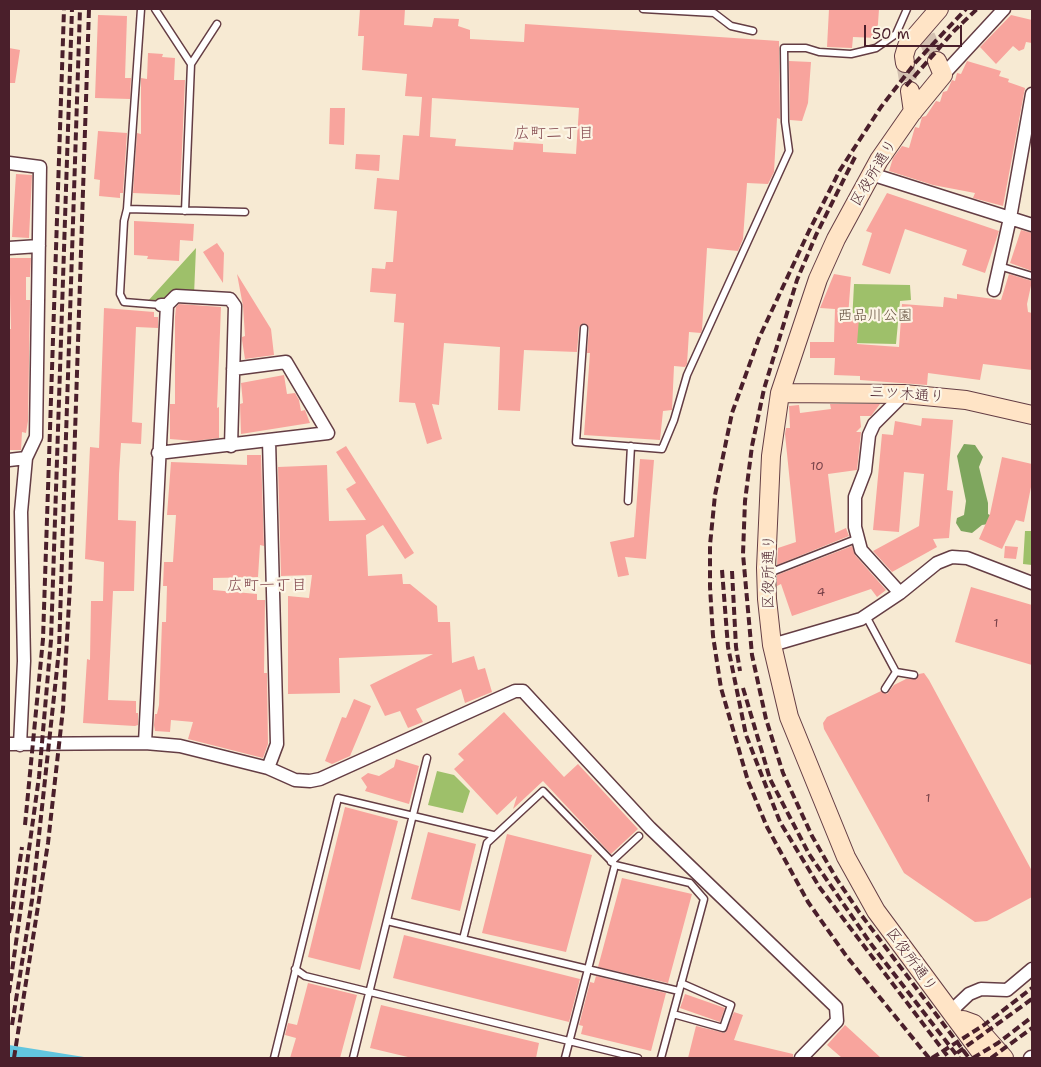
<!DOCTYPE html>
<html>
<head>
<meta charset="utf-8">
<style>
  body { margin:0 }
  #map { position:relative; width:1041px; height:1067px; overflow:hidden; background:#f7ead3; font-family:"Shantell Sans",sans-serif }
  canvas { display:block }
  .frame { position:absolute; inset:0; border:10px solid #4a1f2b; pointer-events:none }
  .scale { position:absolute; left:864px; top:25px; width:98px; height:22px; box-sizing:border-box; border:2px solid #4a1f2b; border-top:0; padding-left:6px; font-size:15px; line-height:18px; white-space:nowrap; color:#4a1f2b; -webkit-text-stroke:4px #fcf5e5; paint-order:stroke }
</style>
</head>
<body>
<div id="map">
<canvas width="1041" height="1067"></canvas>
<div class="frame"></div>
<div class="scale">50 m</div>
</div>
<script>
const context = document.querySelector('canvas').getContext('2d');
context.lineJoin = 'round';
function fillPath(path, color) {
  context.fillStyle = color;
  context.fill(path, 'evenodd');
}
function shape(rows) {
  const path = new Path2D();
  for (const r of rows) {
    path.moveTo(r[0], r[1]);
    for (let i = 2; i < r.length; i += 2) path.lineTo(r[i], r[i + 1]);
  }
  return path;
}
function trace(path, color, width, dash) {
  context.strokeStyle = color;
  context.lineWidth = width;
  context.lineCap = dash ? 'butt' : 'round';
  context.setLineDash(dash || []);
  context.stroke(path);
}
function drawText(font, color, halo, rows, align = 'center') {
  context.font = font + ' "Shantell Sans","Klee One",sans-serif';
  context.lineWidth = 4.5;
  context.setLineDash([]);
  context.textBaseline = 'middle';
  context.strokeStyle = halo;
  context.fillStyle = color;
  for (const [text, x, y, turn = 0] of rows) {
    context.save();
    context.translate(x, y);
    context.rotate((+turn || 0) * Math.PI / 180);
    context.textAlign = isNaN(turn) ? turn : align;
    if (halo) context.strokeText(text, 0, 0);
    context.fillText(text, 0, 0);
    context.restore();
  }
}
fillPath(shape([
  [196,248,194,295,166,303,147,302],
  [854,284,910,285,911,300,900,301,896,344,851,343],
  [1025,531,1032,531,1032,565,1023,564],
  [437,771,454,775,470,791,463,813,428,805]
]), '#9ec06a');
fillPath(shape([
  [964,444,975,445,983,457,979,467,988,503,988,514,995,518,995,523,982,525,972,533,961,531,956,523,957,518,964,515,966,501,957,456]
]), '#7ea65e');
fillPath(shape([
  [9,1045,84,1057,87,1058,9,1058]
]), '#62c6df');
fillPath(shape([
  [360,9,405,9,404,25,432,27,434,18,459,19,458,26,470,30,470,39,524,42,525,24,779,41,780,119,777,118,774,172,768,184,747,183,743,239,738,251,707,248,702,330,701,333,689,332,687,364,685,367,674,366,672,410,663,411,660,440,584,435,590,353,587,353,589,328,584,323,579,327,577,352,524,350,520,411,498,410,500,347,444,343,439,405,432,404,442,439,427,444,415,403,399,402,404,323,394,322,396,294,370,292,372,268,385,269,386,262,393,262,397,211,374,209,377,178,399,180,403,135,419,136,422,97,405,96,407,74,362,70,364,36,358,36],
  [432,98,579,108,576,154,543,152,543,144,514,142,513,150,455,146,456,139,430,137],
  [829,9,879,9,877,38,853,37,852,48,827,47],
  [98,15,127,16,125,78,131,78,130,99,95,98],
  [1011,15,1032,20,1032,43,1026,42,1024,49,1019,51,1013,46,996,64,980,47],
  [9,48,20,50,15,83,9,83],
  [148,53,163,54,162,57,175,58,174,80,185,80,180,195,133,193,137,133,141,134,141,78,147,79],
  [789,61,811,62,808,103,802,121,790,120],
  [967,61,1001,71,999,76,1009,79,1008,82,1025,88,1003,206,973,198,975,193,933,185,889,171,893,158,902,146,909,148,915,127,919,128,922,117,926,116,936,101,940,102,943,92,947,91,952,80,955,81,957,73,961,74],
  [330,108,345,108,344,145,329,144],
  [98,131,127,133,123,193,120,193,120,198,99,196,100,180,94,179],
  [356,154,380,155,379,171,355,169],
  [16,174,32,175,29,238,12,237],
  [887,193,999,231,985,273,962,265,967,250,905,229,890,274,862,265,872,233,866,231],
  [134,221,194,224,193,241,180,240,179,261,147,259,148,256,134,255],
  [1021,230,1032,233,1032,271,1010,263],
  [217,243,224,253,223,283,203,252],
  [9,258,31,258,30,277,26,277,26,300,30,300,28,421,26,433,22,432,21,450,9,450,9,329,11,329],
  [237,274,271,329,274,355,245,359,242,340,242,337,245,336,243,306],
  [834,274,851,277,848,317,859,318,857,344,899,347,902,304,943,307,944,297,957,299,957,294,1001,300,1009,274,1032,281,1027,304,1028,312,1032,313,1032,370,983,364,980,380,928,373,927,385,860,380,860,376,834,375,835,358,810,358,810,342,834,342,835,309,820,308],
  [179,304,221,307,217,408,219,407,219,438,194,441,170,439,170,404,175,404,175,317,176,307],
  [104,308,154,312,154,317,158,317,158,328,136,327,132,422,142,423,141,444,121,443,119,474,118,520,136,521,134,591,113,591,108,700,136,701,136,713,138,713,138,725,135,726,83,723,87,659,90,660,91,601,103,601,104,562,85,559,90,447,99,448],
  [284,375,287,394,295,393,299,400,301,411,305,410,310,423,241,434,240,404,243,403,241,383],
  [830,404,880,404,871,416,860,416,861,427,856,432,861,432,857,470,828,474,835,533,846,528,849,536,777,565,778,548,796,542,785,434,786,428,790,428,789,406,799,405,800,413,831,409],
  [922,418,953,420,947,490,953,491,949,538,933,539,937,547,892,572,873,551,919,526,924,474,904,472,899,532,873,530,882,434,893,435,895,421,921,426],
  [346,446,414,553,405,559,383,525,366,535,368,576,402,574,403,584,410,584,437,606,438,622,450,622,452,663,474,656,478,670,485,668,492,692,465,703,461,689,416,709,423,722,408,728,400,711,385,716,370,685,433,654,339,658,340,693,288,694,288,596,309,598,312,575,281,576,278,467,327,465,329,521,366,520,346,489,356,483,336,452],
  [247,455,261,455,264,546,260,545,258,577,213,578,213,590,257,594,257,600,265,600,264,673,267,673,268,744,263,758,188,739,193,722,171,720,170,732,155,731,154,725,155,714,157,714,159,705,162,622,166,622,167,586,163,586,164,562,173,562,176,515,167,515,171,462,247,465],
  [1002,457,1032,464,1032,482,1024,522,1016,520,1002,549,979,539,990,514],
  [640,459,654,460,646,559,625,557,629,575,618,577,610,542,634,537],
  [852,546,855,555,886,590,877,597,871,589,792,616,781,584,777,586,777,575],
  [1005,546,1018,547,1016,559,1004,558],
  [971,587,1032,605,1032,665,955,642],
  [924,673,929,680,1032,871,1032,897,987,921,975,922,904,873,824,729,823,723,827,717,881,691,887,694,894,685,906,679,916,679,919,674],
  [354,699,371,706,350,756,332,764,325,761,342,717,346,718],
  [504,712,564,777,578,764,638,829,611,854,543,781,513,809,517,796,497,815,454,769,464,760,458,754],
  [396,759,419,766,409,804,365,791,367,787,361,778,368,773,379,776,394,767],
  [345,807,398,821,360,970,308,957],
  [428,832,476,844,460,911,411,899],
  [507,834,592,855,566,952,482,933],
  [622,878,692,894,668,983,598,967],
  [404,935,580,979,569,1022,393,978],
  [596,976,666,993,651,1051,581,1034,583,1026,579,1025,590,982,594,983],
  [308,983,357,995,340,1058,290,1058,296,1038,285,1035,288,1023,297,1025],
  [685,994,725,1008,720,1022,680,1008],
  [381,1005,539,1043,536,1058,412,1058,370,1048],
  [734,1012,743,1015,734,1040,793,1054,793,1058,688,1058,696,1026,725,1033],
  [845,1025,881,1058,842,1058,827,1045]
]), '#f8a49d');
trace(shape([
  [926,36,937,61],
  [905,63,910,91]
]), '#d4c1b1', 18, [18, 9]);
const lane = shape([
  [155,9,191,64],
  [643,9,714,13,731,26,753,31],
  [127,209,141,9],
  [185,211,191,64,217,24],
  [999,266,1032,276],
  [161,305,124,302,120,294,124,221,127,209,245,212],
  [584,328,576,442,662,449,674,420,687,375,789,151,785,122,784,48,806,48,819,52,851,54,876,48,896,34,907,9],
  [628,501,631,446],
  [769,573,856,539],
  [866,616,896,672],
  [885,689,896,672,914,675],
  [611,862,639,836],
  [387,921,679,991],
  [463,939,487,843,543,791,615,865,690,883,704,899,661,1058],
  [295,969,305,976,638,1058],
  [673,1014,723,1028,731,1005,681,983],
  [274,1058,338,798,493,835],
  [353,1058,427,758],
  [565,1058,615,865]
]);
const street = shape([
  [943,75,1004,9],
  [9,163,40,167,36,437,26,458,9,460],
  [871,174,1032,225],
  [9,248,39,246],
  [994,290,1010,218,1032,94],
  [167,305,176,296,230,299,235,306,231,446],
  [158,453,328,433,286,362,233,369],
  [900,593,861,550,855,527,855,497,865,471,869,435,874,424,904,394],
  [772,645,861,619,900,593,937,563,952,557,967,558,1032,583],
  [145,743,167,305,161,305],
  [9,744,145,743,180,746,268,768,295,780,310,781,320,779,515,691,523,691,650,828,836,1007,837,1021,801,1058],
  [20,745,24,661,21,512,26,458],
  [268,768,277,744,269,440],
  [950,1012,969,994,981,989,1007,990,1032,969],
  [1030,1058,1031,1057]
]);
const secondary = shape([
  [937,61,943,75,911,114,879,160,836,239,818,279,780,393,771,456,766,568,767,599,772,645,789,717,846,857,876,911,985,1058],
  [905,63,904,56,907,46,939,9],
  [910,91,913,112],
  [780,393,904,394,966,400,1032,415],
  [963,1020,974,1024,1004,1058]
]);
trace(lane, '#643d44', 9);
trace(street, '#643d44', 15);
trace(secondary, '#643d44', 20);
trace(lane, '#fff', 6);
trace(street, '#fff', 12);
trace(secondary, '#ffe4c6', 18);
trace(shape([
  [906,86,954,31,977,9],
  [855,157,816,235,797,280,764,389,752,446,745,501,743,554,752,655,766,719,783,773,812,836,836,878,859,912,969,1058],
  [722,570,728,647,746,735,780,822,820,888,949,1058],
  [732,571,736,647,740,671],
  [743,688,770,779,809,854,871,944,959,1058],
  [25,825,43,639,64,9],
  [9,933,22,847],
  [9,993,39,777,51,640,72,9],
  [12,1025,32,900,59,650,80,9],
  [957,1053,1032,999],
  [14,1058,48,843,63,709,70,585,89,9],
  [929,1058,847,957,808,902,767,827,748,781,721,688,713,636,710,587,710,545,715,495,732,413,759,338,809,231,840,170,881,107,915,63,966,9],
  [932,1058,984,1025,1032,988],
  [973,1058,998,1043,1032,1017],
  [991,1058,1032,1028]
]), '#4a1f2b', 4, [8, 4]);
drawText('12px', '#764048', null, [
  ["10",817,467],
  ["4",821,593],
  ["1",996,624],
  ["1",928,799]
]);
drawText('15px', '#4a1f2b', '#fcf5e5', [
  ["区役所通り",874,173,-59],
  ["三ツ木通り",907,395,4],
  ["区役所通り",769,572,-90],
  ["区役所通り",911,960,54]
]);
drawText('15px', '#634f3e', '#fcf5e5', [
  ["西品川公園",875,316]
]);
drawText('16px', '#874e53', '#fcf5e5', [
  ["広町二丁目",554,134],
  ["広町一丁目",267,586]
]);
</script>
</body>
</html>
